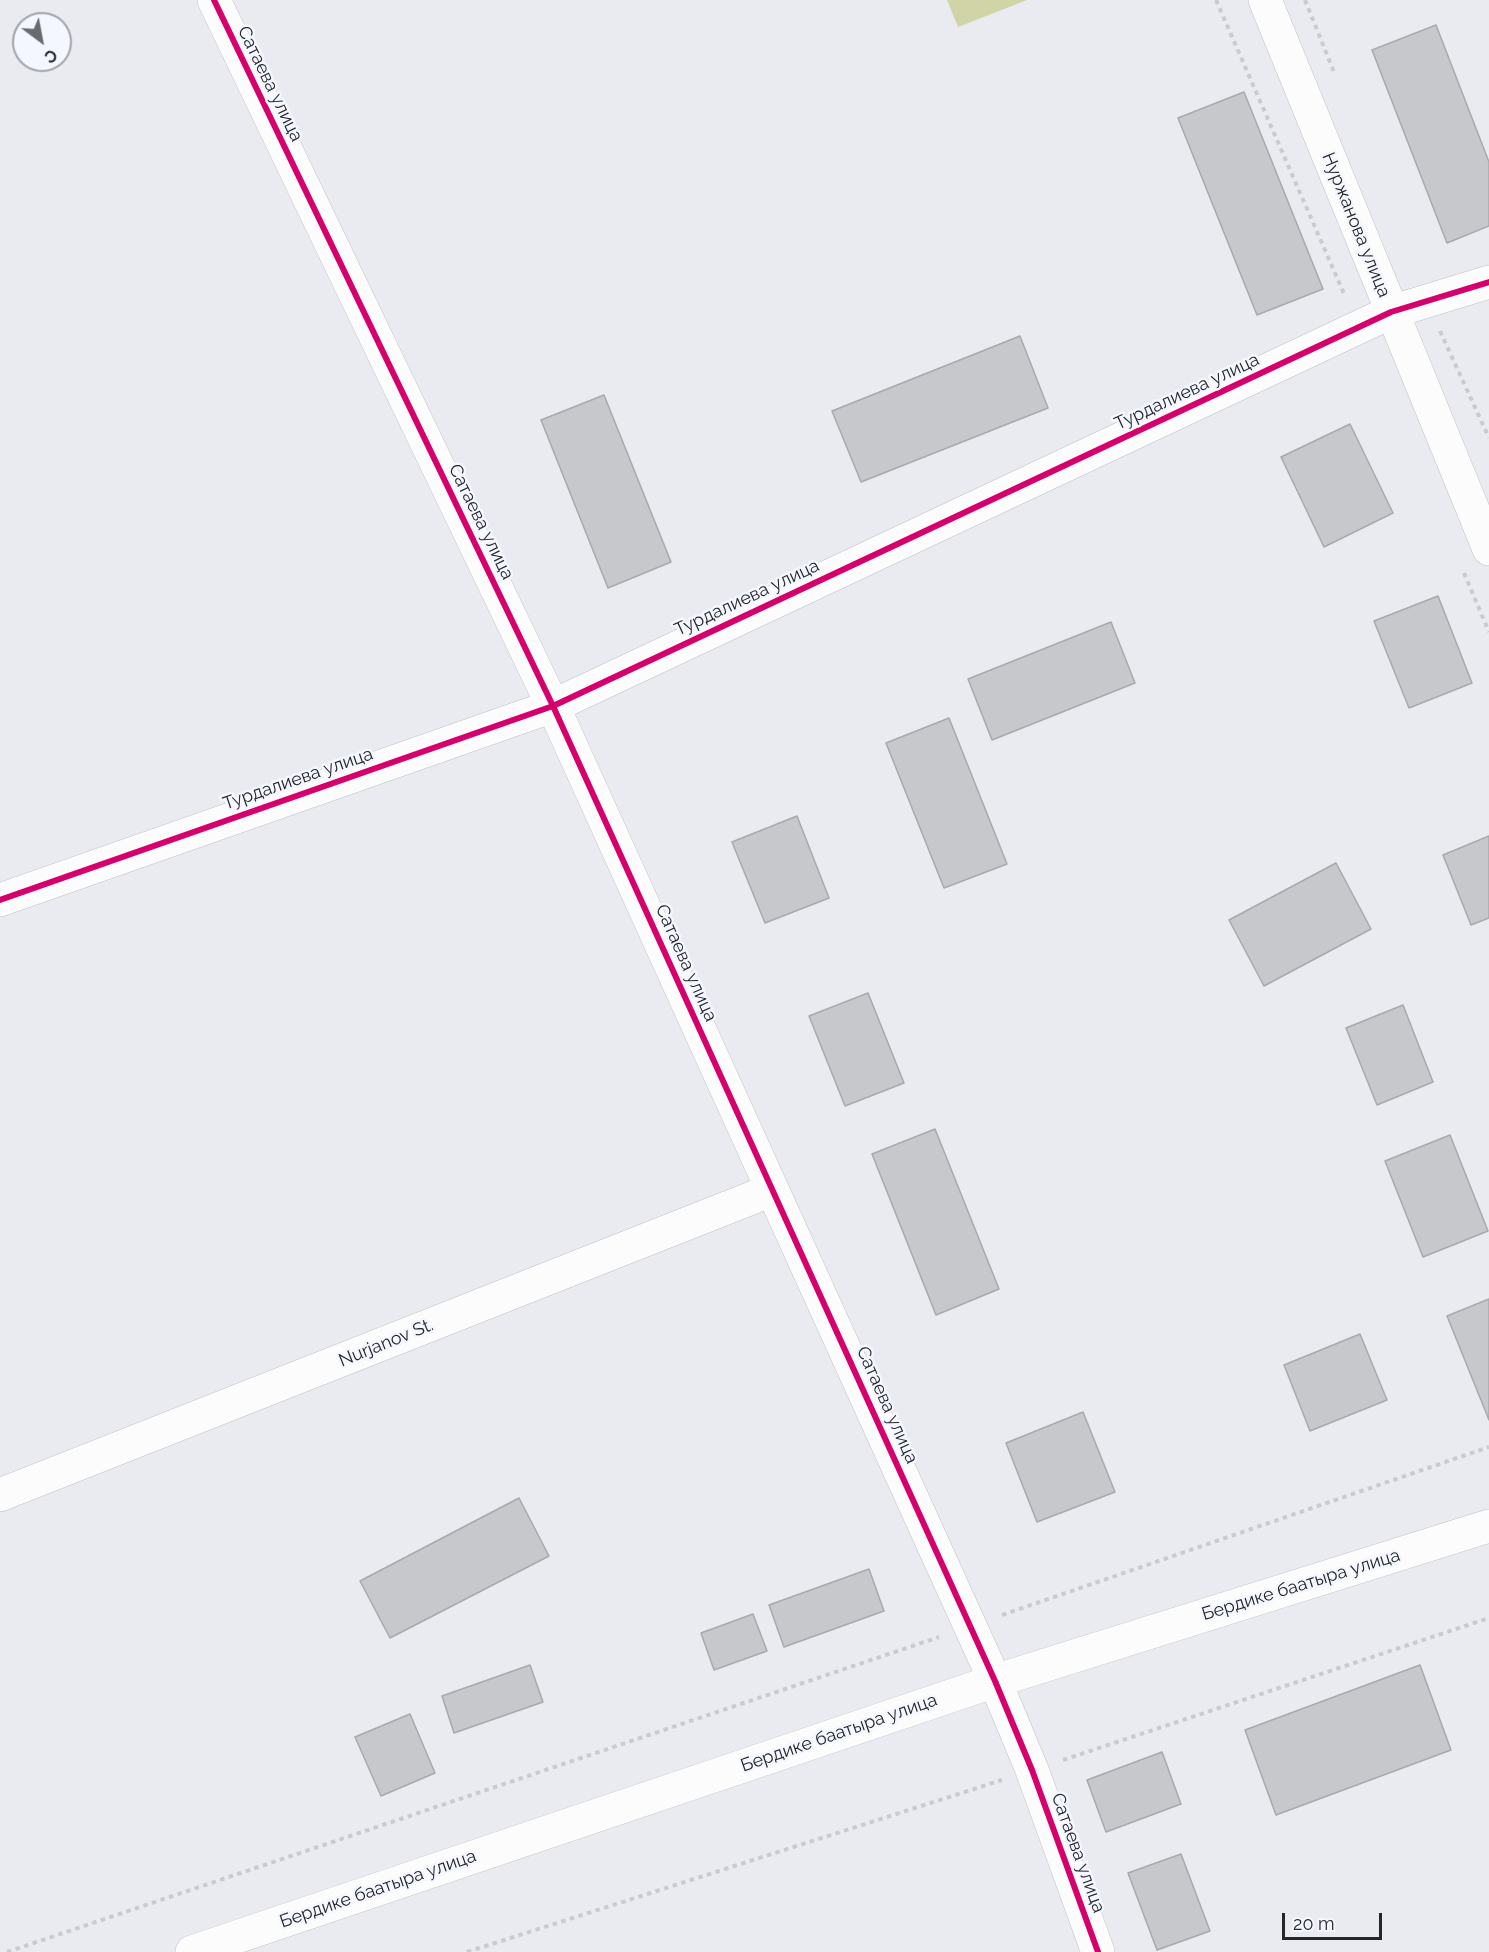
<!DOCTYPE html>
<html>
<head>
<meta charset="utf-8">
<style>
  body { margin:0 }
  #map { position:relative; width:1489px; height:1952px; overflow:hidden; background:#e9ebf0; font-family:Raleway,sans-serif }
  canvas { display:block }
  .north { position:absolute; left:12px; top:12px; width:60px; height:60px; box-sizing:border-box; background:#f4f7ff; border:2px solid #a1a3aa; border-radius:50%; rotate:148deg; font-size:16px; font-weight:700; line-height:24px; text-align:center; color:#25262a }
  .north::after { content:''; display:block; margin:auto; width:21px; height:27px; background:#6a6b6f; clip-path:polygon(50% 0,100% 100%,50% 72%,0 100%) }
  .scale { position:absolute; left:1282px; top:1913px; width:100px; height:27px; box-sizing:border-box; border:3px solid #25262a; border-top:0; padding-left:8px; font-size:18px; line-height:21px; white-space:nowrap; color:#25262a; -webkit-text-stroke:4px #f4f7ff; paint-order:stroke }
</style>
</head>
<body>
<div id="map">
<canvas width="1489" height="1952"></canvas>
<div class="north">С</div>
<div class="scale">20 m</div>
</div>
<script>
const context = document.querySelector('canvas').getContext('2d');
context.lineJoin = 'round';
function fillPath(path, color) {
  context.fillStyle = color;
  context.fill(path, 'evenodd');
}
function shape(rows) {
  const path = new Path2D();
  for (const r of rows) {
    path.moveTo(r[0], r[1]);
    for (let i = 2; i < r.length; i += 2) path.lineTo(r[i], r[i + 1]);
  }
  return path;
}
function trace(path, color, width, dash) {
  context.strokeStyle = color;
  context.lineWidth = width;
  context.lineCap = dash ? 'butt' : 'round';
  context.setLineDash(dash || []);
  context.stroke(path);
}
function drawText(font, color, halo, rows, align = 'center') {
  context.font = font + ' Raleway,sans-serif';
  context.lineWidth = 5;
  context.setLineDash([]);
  context.textBaseline = 'middle';
  context.strokeStyle = halo;
  context.fillStyle = color;
  for (const [text, x, y, turn = 0] of rows) {
    context.save();
    context.translate(x, y);
    context.rotate((+turn || 0) * Math.PI / 180);
    context.textAlign = isNaN(turn) ? turn : align;
    if (halo) context.strokeText(text, 0, 0);
    context.fillText(text, 0, 0);
    context.restore();
  }
}
fillPath(shape([
  [947,0,1027,0,958,27]
]), '#d0d4a7');
const building = shape([
  [1436,25,1489,162,1489,226,1447,243,1372,50,1436,25],
  [1244,92,1323,289,1257,315,1178,118,1244,92],
  [1020,336,1048,408,861,482,832,411,1020,336],
  [604,395,671,562,608,588,541,420,604,395],
  [1350,424,1393,513,1324,547,1281,457,1350,424],
  [1438,596,1472,683,1409,708,1374,621,1438,596],
  [1111,622,1135,683,992,740,968,679,1111,622],
  [949,718,1007,864,944,888,886,743,949,718],
  [797,816,829,898,765,923,732,842,797,816],
  [1489,836,1489,918,1471,925,1443,855,1489,836],
  [1336,863,1371,929,1264,986,1229,920,1336,863],
  [868,993,904,1083,845,1106,809,1016,868,993],
  [1403,1005,1433,1082,1377,1105,1346,1028,1403,1005],
  [935,1129,999,1289,936,1315,872,1154,935,1129],
  [1450,1135,1488,1231,1423,1257,1385,1161,1450,1135],
  [1489,1299,1489,1420,1447,1316,1489,1299],
  [1360,1334,1387,1400,1310,1431,1284,1365,1360,1334],
  [1083,1412,1115,1492,1037,1522,1006,1443,1083,1412],
  [519,1498,549,1556,390,1638,360,1581,519,1498],
  [869,1569,884,1611,784,1647,769,1605,869,1569],
  [753,1614,767,1651,714,1670,701,1633,753,1614],
  [530,1665,543,1702,454,1733,442,1696,530,1665],
  [1420,1665,1451,1750,1276,1815,1245,1730,1420,1665],
  [410,1714,435,1773,381,1796,355,1737,410,1714],
  [1162,1752,1181,1804,1106,1832,1087,1780,1162,1752],
  [1181,1854,1210,1931,1157,1950,1128,1873,1181,1854]
]);
fillPath(building, '#c6c8cc');
trace(building, '#a8a9ad', 1.5);
const street = shape([
  [214,0,553,706,995,1681,1032,1770,1098,1952],
  [0,900,553,706,1391,312,1489,282],
  [0,1495,772,1190]
]);
const secondary = shape([
  [1265,0,1489,549],
  [192,1952,995,1681,1489,1526]
]);
trace(street, '#bfc1c5', 34);
trace(secondary, '#bfc1c5', 34);
trace(shape([
  [1216,0,1345,296],
  [1305,0,1334,72],
  [1440,331,1489,438],
  [1464,573,1489,632],
  [1002,1615,1489,1447],
  [1063,1760,1489,1618],
  [7,1952,939,1637],
  [467,1952,1002,1780]
]), '#cacbce', 4, [4.5, 4.5]);
trace(street, '#fcfcfd', 33);
trace(secondary, '#fcfcfd', 33);
trace(shape([
  [214,0,553,706,995,1681,1032,1770,1098,1952],
  [0,900,553,706,1391,312,1489,282]
]), '#d6006c', 6);
drawText('18px', '#25262a', '#f4f7ff', [
  ["Сатаева улица",270,84,64],
  ["Нуржанова улица",1356,225,68],
  ["Турдалиева улица",1187,392,-25],
  ["Сатаева улица",481,522,64],
  ["Турдалиева улица",747,598,-25],
  ["Турдалиева улица",298,779,-19],
  ["Сатаева улица",686,963,66],
  ["Nurjanov St.",386,1343,-22],
  ["Сатаева улица",887,1405,66],
  ["Бердике баатыра улица",1301,1585,-17],
  ["Бердике баатыра улица",839,1733,-19],
  ["Сатаева улица",1078,1853,70],
  ["Бердике баатыра улица",378,1889,-19]
]);
</script>
</body>
</html>
